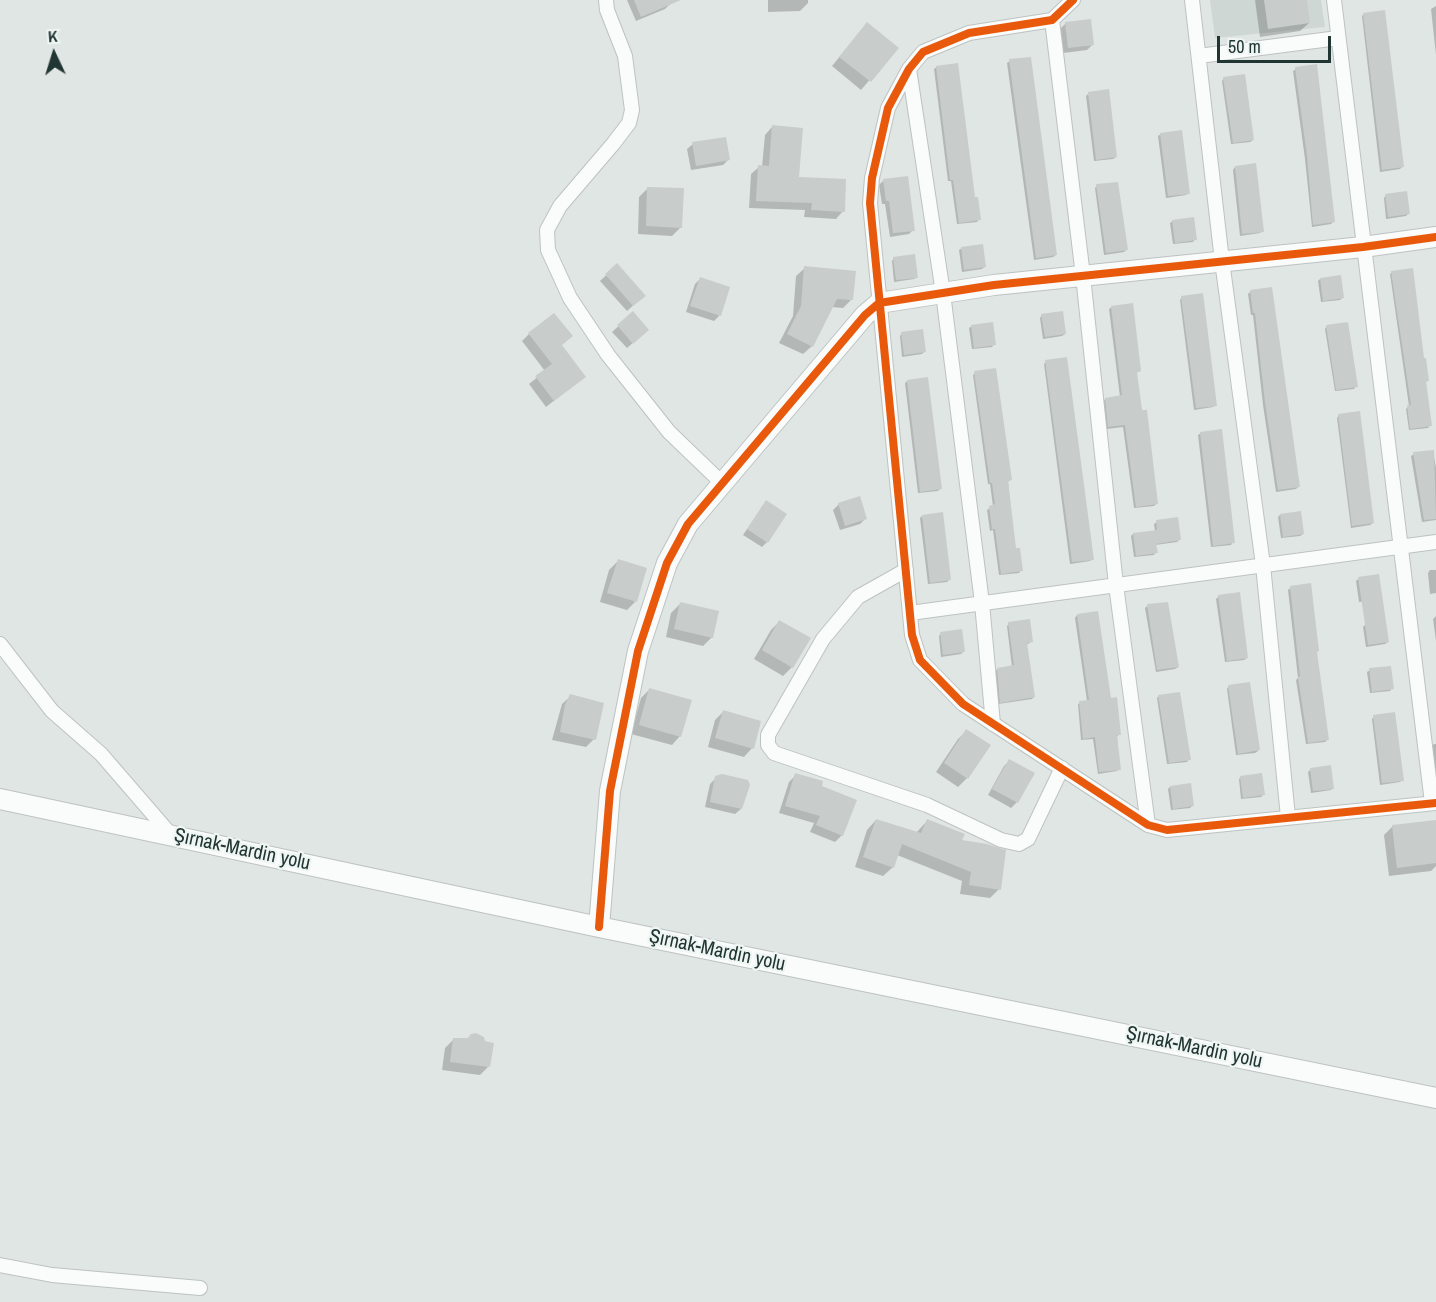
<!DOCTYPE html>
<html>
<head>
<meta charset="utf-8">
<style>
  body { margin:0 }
  #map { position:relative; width:1436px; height:1302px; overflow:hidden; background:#e0e6e4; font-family:"Archivo Narrow",sans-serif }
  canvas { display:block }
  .north { position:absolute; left:24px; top:24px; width:60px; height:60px; -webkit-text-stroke:4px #eef5f3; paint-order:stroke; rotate:356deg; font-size:16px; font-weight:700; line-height:24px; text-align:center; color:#213633 }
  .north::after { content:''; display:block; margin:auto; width:21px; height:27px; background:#213633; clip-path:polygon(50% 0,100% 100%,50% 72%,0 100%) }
  .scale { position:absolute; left:1217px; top:36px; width:114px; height:27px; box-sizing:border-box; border:3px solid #213633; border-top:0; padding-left:8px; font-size:18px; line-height:21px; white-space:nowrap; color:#213633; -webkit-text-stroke:4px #eef5f3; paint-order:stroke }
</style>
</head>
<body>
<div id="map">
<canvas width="1436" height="1302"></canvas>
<div class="north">K</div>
<div class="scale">50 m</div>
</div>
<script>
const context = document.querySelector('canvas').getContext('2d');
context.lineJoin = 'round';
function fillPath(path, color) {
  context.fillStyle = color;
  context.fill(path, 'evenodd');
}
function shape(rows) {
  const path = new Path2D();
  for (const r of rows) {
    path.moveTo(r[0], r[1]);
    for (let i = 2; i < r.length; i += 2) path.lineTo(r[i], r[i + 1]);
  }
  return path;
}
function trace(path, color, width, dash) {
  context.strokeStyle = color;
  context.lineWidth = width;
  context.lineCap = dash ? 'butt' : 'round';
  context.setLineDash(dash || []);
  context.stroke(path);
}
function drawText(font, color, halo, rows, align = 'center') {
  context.font = font + ' "Archivo Narrow",sans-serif';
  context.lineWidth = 4.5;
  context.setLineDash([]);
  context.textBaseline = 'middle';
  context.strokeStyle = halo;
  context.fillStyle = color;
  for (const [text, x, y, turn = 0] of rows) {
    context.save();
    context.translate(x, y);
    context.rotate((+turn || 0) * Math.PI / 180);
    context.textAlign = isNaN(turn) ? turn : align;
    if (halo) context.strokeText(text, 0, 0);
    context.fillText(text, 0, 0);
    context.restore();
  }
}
fillPath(shape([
  [1210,0,1321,0,1325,27,1215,38]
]), '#cfd7d4');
fillPath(shape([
  [627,0,669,0,671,3,665,9,636,21],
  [768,0,808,0,808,3,800,11,768,12],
  [1255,0,1306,0,1309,23,1300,31,1260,37],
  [1436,6,1436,55,1431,9],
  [1364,14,1402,167,1400,169,1380,172,1362,16],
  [1066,23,1092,45,1087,50,1063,53,1060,29],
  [859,33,897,48,861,90,832,66],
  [1010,61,1056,255,1053,257,1034,260,1007,63],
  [937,67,979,219,977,222,957,224,951,181,948,181,934,69],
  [1296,69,1333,222,1331,224,1312,227,1305,159,1293,71],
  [1224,78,1253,140,1250,142,1231,144,1222,81],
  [1088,94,1116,157,1113,159,1094,161,1086,96],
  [772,127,797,178,843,211,836,219,804,217,805,210,749,208,751,174,759,167,762,167,765,135],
  [1161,134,1188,193,1186,195,1166,198,1158,136],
  [693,144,728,160,723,165,691,170,687,149],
  [1235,167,1262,231,1260,233,1240,236,1233,170],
  [883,181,913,230,909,234,890,237,885,204,882,204,879,185],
  [1097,186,1126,250,1124,252,1104,255,1095,188],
  [648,188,681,227,672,236,638,234,639,197],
  [1386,195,1408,214,1406,216,1386,219,1384,198],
  [1173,221,1195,239,1193,242,1173,244,1170,223],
  [962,248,984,267,982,269,962,272,959,250],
  [894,258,917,277,914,279,894,282,892,261],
  [617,265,638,301,627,311,600,281],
  [805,268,851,300,843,308,831,307,812,346,803,354,779,343,793,316,796,276],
  [1392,272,1423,360,1428,380,1425,383,1430,425,1428,428,1409,430,1406,409,1409,406,1390,274],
  [700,279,729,288,719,316,714,321,686,312,695,284],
  [1320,279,1343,297,1340,300,1321,302,1318,281],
  [1251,291,1298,487,1296,489,1276,492,1263,405,1253,315,1251,315,1248,294],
  [1182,297,1216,405,1213,407,1194,410,1180,300],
  [1112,307,1140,371,1136,373,1156,504,1154,506,1134,508,1123,427,1106,429,1103,401,1106,399,1120,397,1109,309],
  [633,313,642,335,627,348,612,332],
  [1042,315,1065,334,1062,336,1043,339,1040,318],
  [972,326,994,344,992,347,972,349,969,328],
  [1327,326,1356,386,1354,389,1335,391,1325,329],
  [902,333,924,352,922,354,902,357,900,336],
  [529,334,561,346,584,377,546,407,529,384,545,371,522,341],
  [1046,362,1092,559,1090,561,1070,564,1044,364],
  [975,373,1010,480,1008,482,1015,550,1021,570,1019,573,999,575,993,530,990,531,987,510,993,506,990,484,988,484,973,375],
  [907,381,940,489,938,491,918,493,905,383],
  [1339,415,1373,523,1370,525,1351,528,1337,418],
  [1201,433,1233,542,1231,545,1211,547,1198,435],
  [1433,451,1436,468,1436,520,1422,522,1411,456,1414,454],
  [766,502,767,542,762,547,743,535],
  [839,504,866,518,860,524,840,530,833,510],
  [1280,515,1303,534,1300,536,1281,538,1278,517],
  [922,516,950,579,947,582,928,584,920,518],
  [1157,522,1179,540,1177,542,1155,545,1156,552,1154,555,1134,557,1131,536,1133,534,1155,531,1154,524],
  [618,561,635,602,627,610,600,602,609,570],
  [1430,570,1436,570,1436,593,1430,594,1428,573],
  [1358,579,1379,600,1359,602,1356,581],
  [1290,588,1315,653,1328,739,1325,742,1306,744,1296,680,1298,678,1288,590],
  [1219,596,1247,658,1244,660,1225,662,1216,599],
  [680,604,712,637,703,646,666,637,671,613],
  [1147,606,1178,667,1175,669,1156,672,1145,608],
  [1077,615,1109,699,1119,734,1117,737,1119,769,1117,771,1098,774,1093,739,1081,740,1078,704,1087,701,1075,618],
  [1436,616,1436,641,1433,619],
  [779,622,792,667,783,676,754,659,771,630],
  [1009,624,1031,642,1026,645,1034,697,1032,699,998,704,995,671,998,669,1012,667,1007,626],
  [1365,625,1388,642,1385,644,1366,647,1363,627],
  [941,633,963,652,961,654,941,657,939,636],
  [1370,670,1392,688,1390,691,1370,693,1367,672],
  [1249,684,1258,751,1255,753,1236,755,1227,689,1229,686],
  [649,690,680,736,672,745,631,734,641,698],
  [571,696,594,739,586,747,552,740,562,704],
  [1159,696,1189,759,1187,762,1167,764,1157,698],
  [723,712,752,748,744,757,708,747,715,720],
  [1374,717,1402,780,1400,782,1380,785,1372,719],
  [967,731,967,778,958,787,936,772,958,739],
  [1434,744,1436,744,1436,778,1432,746],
  [1010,760,1033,774,1017,802,1011,808,988,795,1004,766],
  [1310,770,1333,788,1331,790,1311,793,1308,772],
  [796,775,820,787,842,835,835,842,810,832,814,823,779,813,789,782],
  [1241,777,1263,795,1261,797,1241,799,1239,779],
  [716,778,741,809,735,814,705,807,710,784],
  [1170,787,1193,805,1190,808,1171,810,1168,789],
  [876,820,916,833,927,821,960,841,999,889,990,898,960,894,962,881,897,855,893,867,883,876,855,867,867,830],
  [1393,826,1436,828,1436,866,1431,871,1389,876,1384,835],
  [454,1039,488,1067,480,1075,442,1070,445,1048]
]), '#0003');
fillPath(shape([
  [634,0,681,0,641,17],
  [1264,0,1307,0,1310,23,1268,29],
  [1385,10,1404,167,1382,170,1363,13],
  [1091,19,1094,45,1068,48,1065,22],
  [867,22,899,48,871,82,839,57],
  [1031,57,1057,255,1036,258,1009,59],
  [958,63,975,197,978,197,981,220,959,223,953,180,950,180,936,66],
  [1317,64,1335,222,1313,225,1307,156,1295,67],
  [1245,74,1254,140,1233,143,1223,77],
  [1109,89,1117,157,1096,160,1088,92],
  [772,125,803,128,799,177,846,179,845,212,811,210,812,203,756,201,758,165,769,166],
  [1182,130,1190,194,1168,196,1160,133],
  [726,137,730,160,696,166,692,142],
  [1256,163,1264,232,1242,234,1235,166],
  [908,176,915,231,893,233,889,201,886,201,883,179],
  [1118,182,1128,250,1106,253,1096,184],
  [647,187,684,188,682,228,646,226],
  [1407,191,1410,214,1388,217,1385,194],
  [1194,217,1197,240,1175,243,1172,220],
  [983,244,986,267,964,270,961,247],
  [915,254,918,278,896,280,893,257],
  [617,263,646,296,633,306,605,274],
  [804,266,856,271,853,300,837,299,813,347,787,334,801,306],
  [1413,268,1424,358,1426,358,1429,381,1426,381,1432,426,1410,429,1407,405,1411,405,1391,271],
  [1341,275,1344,298,1323,301,1320,278],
  [700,277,730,287,721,316,690,306],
  [1272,287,1300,487,1278,490,1265,402,1255,313,1253,313,1250,290],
  [1203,293,1217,406,1196,408,1181,296],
  [1133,303,1141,371,1137,372,1142,410,1147,410,1158,504,1136,507,1125,425,1108,427,1105,398,1122,395,1111,306],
  [633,311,649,330,633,344,617,325],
  [1063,311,1066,334,1045,337,1041,314],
  [554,313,573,336,562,345,586,377,554,401,535,376,552,364,528,333],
  [993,322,996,345,974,348,971,325],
  [1348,322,1358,387,1336,390,1326,325],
  [923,329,926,352,904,355,901,332],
  [1067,357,1094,560,1072,562,1045,360],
  [996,368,1012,480,1008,481,1016,548,1020,548,1023,571,1001,574,995,529,992,529,989,506,995,504,992,483,990,483,974,371],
  [928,377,942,489,920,492,907,380],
  [1360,411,1374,523,1352,526,1338,414],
  [1222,429,1235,543,1213,546,1200,432],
  [1434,450,1436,519,1424,520,1413,452],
  [860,496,867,519,845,526,838,503],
  [766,500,787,514,768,543,747,529],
  [1301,511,1304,534,1283,537,1280,514],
  [943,512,951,580,930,583,922,515],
  [1178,517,1181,540,1156,544,1158,553,1136,556,1133,533,1157,530,1156,520],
  [618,559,647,568,637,602,607,593],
  [1379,574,1389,642,1368,645,1358,577],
  [1311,583,1319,651,1317,652,1329,740,1308,743,1298,677,1300,676,1290,586],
  [1240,592,1248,658,1227,661,1218,595],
  [680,602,719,611,713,638,674,629],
  [1168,602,1179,667,1157,670,1147,604],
  [1098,611,1111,698,1117,697,1121,735,1117,735,1121,770,1099,772,1095,737,1083,739,1079,701,1089,700,1077,614],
  [1030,619,1033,642,1027,643,1035,697,1000,703,997,668,1014,665,1008,622],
  [779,620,811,638,793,668,762,650],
  [962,629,965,652,943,655,940,632],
  [1391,666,1394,689,1372,692,1369,668],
  [1250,682,1260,750,1238,754,1228,685],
  [649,688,692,700,681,737,639,725],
  [1180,692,1191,760,1169,763,1158,695],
  [570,694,604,703,596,740,560,732,565,705],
  [723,710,761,721,754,749,715,738],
  [1395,712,1404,781,1382,783,1373,715],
  [966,729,991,745,968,779,944,763],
  [1009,759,1035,773,1018,803,992,789],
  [1331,765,1334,789,1313,791,1310,768],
  [795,773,823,781,822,786,857,800,843,836,816,825,820,816,785,806],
  [1262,773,1265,795,1243,798,1240,776],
  [722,774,748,780,750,785,742,809,710,802,715,776],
  [1191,783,1194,806,1173,809,1170,786],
  [876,819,921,833,927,819,965,834,962,840,987,844,1006,850,1001,890,969,885,971,872,902,844,894,868,863,857],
  [1436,820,1436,863,1397,868,1392,825],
  [476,1033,484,1037,485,1041,494,1043,490,1067,450,1062,453,1038,468,1038,471,1034]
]), '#c8cdcb');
const street = shape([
  [606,0,607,10,625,56,632,110,629,123,613,144,560,206,547,230,548,250,570,298,608,355,669,432,723,484],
  [1073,0,1052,20,969,33,923,52,909,69,888,108,872,178,870,203,912,635,920,660,963,704,1148,825,1167,830,1436,803],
  [1192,0,1222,261,1263,565,1288,817],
  [1334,0,1432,803],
  [1052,20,1083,276,1116,585,1148,825],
  [1199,56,1338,38],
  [909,69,943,293,982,603,993,724],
  [906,570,858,597,823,639,768,735,768,745,774,753,927,805,1001,840,1019,844,1028,839,1062,768],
  [910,613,1436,542],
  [0,644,52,711,101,754,171,835],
  [0,1265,52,1275,200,1288]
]);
const secondary = shape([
  [0,799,599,927,1436,1098],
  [599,927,610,791,638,651,667,563,688,524,865,315,879,303,994,285,1363,247,1436,237]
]);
trace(street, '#bdc3c1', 16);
trace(secondary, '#bdc3c2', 22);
trace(street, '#fafbfb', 14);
trace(secondary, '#fafbfb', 20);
trace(shape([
  [1073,0,1052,20,969,33,923,52,909,69,888,108,872,178,870,203,912,635,920,660,963,704,1148,825,1167,830,1436,803],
  [599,927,610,791,638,651,667,563,688,524,865,315,879,303,994,285,1363,247,1436,237]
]), '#e8590c', 8);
drawText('20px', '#213633', '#eef5f3', [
  ["Şırnak-Mardin yolu",242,850,12],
  ["Şırnak-Mardin yolu",717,951,12],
  ["Şırnak-Mardin yolu",1194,1048,12]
]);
</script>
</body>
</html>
